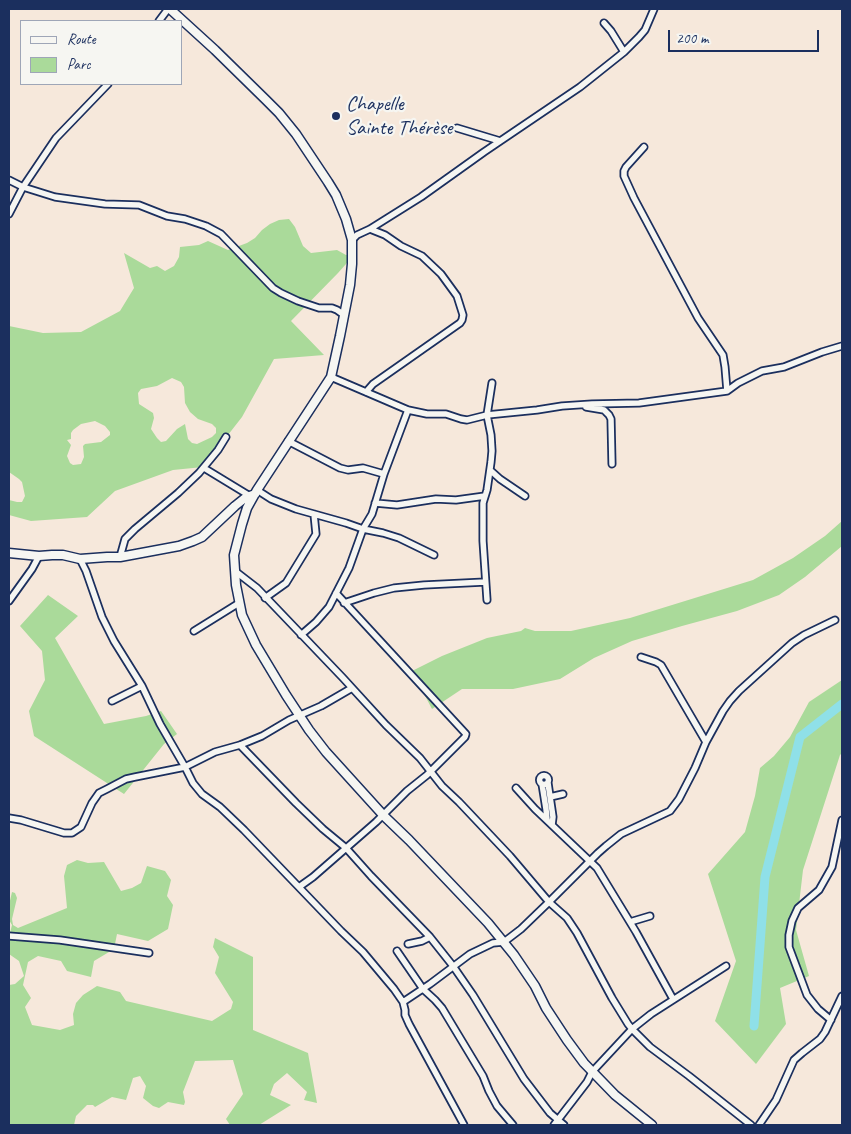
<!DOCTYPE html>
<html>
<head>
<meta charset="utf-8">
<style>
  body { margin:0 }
  #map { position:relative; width:851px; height:1134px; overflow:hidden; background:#f6e8db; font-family:Caveat,sans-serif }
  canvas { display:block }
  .frame { position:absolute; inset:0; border:10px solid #1b2f5e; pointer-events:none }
  .legend { position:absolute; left:20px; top:20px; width:162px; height:65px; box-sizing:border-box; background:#f6f6f2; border:1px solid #9ea6b7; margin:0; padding:6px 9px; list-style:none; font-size:15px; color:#1b2f5e }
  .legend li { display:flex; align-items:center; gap:10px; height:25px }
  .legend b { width:25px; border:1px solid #9ea6b7 }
  .scale { position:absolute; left:668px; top:30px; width:151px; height:22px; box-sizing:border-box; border:2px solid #1b2f5e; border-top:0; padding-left:6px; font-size:15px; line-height:18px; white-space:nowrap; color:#1b2f5e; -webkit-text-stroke:4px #f6f6f2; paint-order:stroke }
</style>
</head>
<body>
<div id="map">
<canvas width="851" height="1134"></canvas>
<div class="frame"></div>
<ul class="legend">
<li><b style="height:6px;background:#f6f6f2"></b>Route</li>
<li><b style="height:14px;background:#aada9a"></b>Parc</li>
</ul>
<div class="scale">200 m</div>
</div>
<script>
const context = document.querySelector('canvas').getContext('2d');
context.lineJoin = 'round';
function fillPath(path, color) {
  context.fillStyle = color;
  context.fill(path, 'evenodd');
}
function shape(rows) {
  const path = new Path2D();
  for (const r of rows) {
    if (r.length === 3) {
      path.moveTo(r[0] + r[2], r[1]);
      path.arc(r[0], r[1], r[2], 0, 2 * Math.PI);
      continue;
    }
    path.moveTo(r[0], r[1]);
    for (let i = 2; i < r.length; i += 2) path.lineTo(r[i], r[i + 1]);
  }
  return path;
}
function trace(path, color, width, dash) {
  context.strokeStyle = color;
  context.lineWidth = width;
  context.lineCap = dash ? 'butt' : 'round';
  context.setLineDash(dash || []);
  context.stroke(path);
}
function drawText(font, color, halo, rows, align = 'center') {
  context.font = font + ' Caveat,sans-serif';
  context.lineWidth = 4.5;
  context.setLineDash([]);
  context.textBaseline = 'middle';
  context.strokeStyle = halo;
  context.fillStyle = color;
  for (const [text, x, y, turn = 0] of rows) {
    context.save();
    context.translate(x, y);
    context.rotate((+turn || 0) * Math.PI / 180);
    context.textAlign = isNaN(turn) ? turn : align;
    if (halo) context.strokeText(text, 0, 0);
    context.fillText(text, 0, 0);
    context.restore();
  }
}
fillPath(shape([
  [289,219,295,227,303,246,311,253,337,250,346,255,354,255,338,273,291,321,324,355,274,359,242,417,203,467,173,470,115,491,87,517,31,521,9,515,9,500,17,502,22,502,25,496,22,482,19,479,9,472,9,326,43,333,81,332,120,311,134,288,124,253,150,268,157,266,165,271,174,266,179,257,180,247,199,245,208,241,228,250,247,243,255,238,262,230,270,224,279,220],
  [172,378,181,382,184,387,185,403,190,412,198,419,212,424,216,428,216,433,212,437,197,444,192,443,188,439,185,424,177,429,166,441,161,442,157,438,151,429,154,418,153,413,139,404,138,393,141,389,157,386],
  [95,421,105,426,110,432,110,435,101,442,85,444,83,446,84,457,81,464,73,465,70,463,67,456,71,445,67,440,71,439,71,433,73,430,81,424],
  [842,521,842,546,805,577,779,595,737,611,682,626,632,641,594,658,560,679,513,689,462,689,432,709,412,671,442,656,487,638,521,631,525,628,535,631,571,631,630,618,753,580,793,558,825,536],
  [48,595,78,616,55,638,104,724,146,716,161,711,177,734,164,744,124,794,34,736,29,711,45,680,42,651,20,626],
  [842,680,842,753,840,755,803,870,796,930,809,976,780,988,786,1024,756,1064,715,1021,736,961,708,874,745,832,755,796,760,768,774,756,790,737,809,702],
  [77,860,88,863,104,862,121,891,132,888,141,883,147,866,165,871,171,880,167,896,173,905,168,929,148,941,117,934,114,949,94,961,91,977,67,971,61,961,38,956,28,962,23,985,31,998,25,1007,32,1025,60,1030,74,1025,73,1014,76,1003,83,995,97,986,120,992,126,1001,212,1021,231,1009,233,1002,215,973,219,957,213,947,215,938,253,957,253,1030,308,1053,317,1103,304,1100,307,1092,287,1073,274,1084,270,1095,291,1105,259,1125,230,1125,226,1119,243,1094,233,1060,195,1061,183,1092,185,1102,184,1105,168,1102,159,1108,153,1106,143,1098,146,1086,140,1076,133,1078,126,1100,112,1097,95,1107,93,1105,87,1105,76,1116,74,1125,9,1125,9,985,15,984,24,976,19,961,9,954,9,934,10,933,12,925,9,920,9,905,12,892,15,893,17,898,12,919,13,925,18,928,67,908,64,876,67,865]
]), '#aada9a');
trace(shape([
  [754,1026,765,877,800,737,842,704]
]), '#8fe0e8', 9);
const street = shape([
  [159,21,168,9],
  [604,23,611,31,624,52],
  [457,128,500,141],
  [644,147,626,167,624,171,624,176,634,198,698,318,723,355,725,367,727,391],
  [9,180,23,187,55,197,105,204,139,205,167,216,185,219,206,226,221,234,273,288,281,293,298,301,319,308,332,308,337,310,344,315],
  [9,214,23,187,56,138,108,84],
  [352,240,357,235,370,229,421,197,484,152,580,87,624,52,639,37,645,30,654,9],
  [331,377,408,410,427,414,446,414,461,419,467,420,487,415,537,410,562,406,592,404,639,403,727,391,738,383,762,371,784,367,822,352,842,346],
  [366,392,373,384,460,323,462,320,463,315,457,296,441,274,422,256,401,246,385,235,370,229],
  [586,407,604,410,609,415,611,419,612,464],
  [288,441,340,468,348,470,363,468,384,474],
  [204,468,250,496],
  [490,470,500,479,525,496],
  [257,490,271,499,296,509,346,523,363,529,383,533,399,538,434,555],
  [375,503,397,505,436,499,456,500,485,496],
  [120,557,125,539,135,529,178,493,199,473,218,450,226,437],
  [235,571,257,588,343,678,386,725,420,758,442,786,459,802,510,856,549,902,567,918,577,933,612,998,628,1024,632,1029,650,1047,689,1076,751,1125],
  [265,598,286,583,316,534,314,514],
  [487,600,483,541,483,503,487,490,491,462,492,451,491,435,487,415,492,383],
  [9,601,32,569,39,556],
  [344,603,374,593,394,588,424,585,485,582],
  [194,631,239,603],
  [301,635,316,622,329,607,349,568,363,529,372,514,384,474,408,410],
  [641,657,656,662,661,665,706,742],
  [352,688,321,706,289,720,262,736,240,745,215,752,185,767,193,783,202,794,220,807,244,830,341,931,363,952,394,989,403,1002,430,984,470,954,493,943,504,942,521,929,549,902,598,853,606,846,621,834,670,811,679,799,695,768,706,742,723,711,730,701,739,691,792,643,804,635,835,620],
  [112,701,142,686],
  [240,745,296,803,323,829,346,848,371,876,430,937,453,966,473,995,524,1079,550,1113,564,1125],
  [544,780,4.5],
  [548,783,553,817,552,825],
  [542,784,546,809,547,819],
  [516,788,535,809,597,868,636,932,673,999],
  [550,797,563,794],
  [9,818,21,820,64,833,72,833,81,827,92,803,99,793,107,789,126,779,135,777,185,767,160,724,142,686,114,641,102,617,86,571,80,559],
  [299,887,313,877,376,822,407,791,427,775,465,737,466,734,336,593],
  [630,922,650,916],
  [9,936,60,940,149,953],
  [408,944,422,941,430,937],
  [397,951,423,989,435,1000,442,1008,483,1076,489,1091,497,1106,513,1125],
  [403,1002,405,1010,405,1015,409,1024,464,1125],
  [831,1020,818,1009,807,995,789,947,789,935,792,921,798,908,819,890,832,867,842,820],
  [554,1125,587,1082,592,1072,632,1029,651,1014,726,966],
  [759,1125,776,1100,794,1060,802,1053,820,1039,825,1032,842,996]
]);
const secondary = shape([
  [170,9,215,50,266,100,279,113,296,134,328,182,336,195,346,219,352,240,352,264,350,285,340,336,331,377,257,490,247,508,242,524,234,555,236,585,242,615,256,645,286,695,309,730,326,752,384,816,409,840,488,923,514,955,535,986,546,1008,567,1040,584,1063,615,1095,652,1125],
  [9,553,39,556,52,555,63,555,80,559,107,557,120,557,179,546,193,541,202,537,235,506,245,498,255,494]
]);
trace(street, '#1b2f5e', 9);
trace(secondary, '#1b2f5e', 11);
trace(street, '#f6f6f2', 5.5);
trace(secondary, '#f6f6f2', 8);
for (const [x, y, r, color] of [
  [336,116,5,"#1b2f5e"]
]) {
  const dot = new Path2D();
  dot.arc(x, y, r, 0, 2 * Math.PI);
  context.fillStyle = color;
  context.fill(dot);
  trace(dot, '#f6f6f2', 2);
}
drawText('21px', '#1b2f5e', '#f6f6f2', [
  ["Chapelle",346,104],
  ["Sainte Thérèse",346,128]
], 'left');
</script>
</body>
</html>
